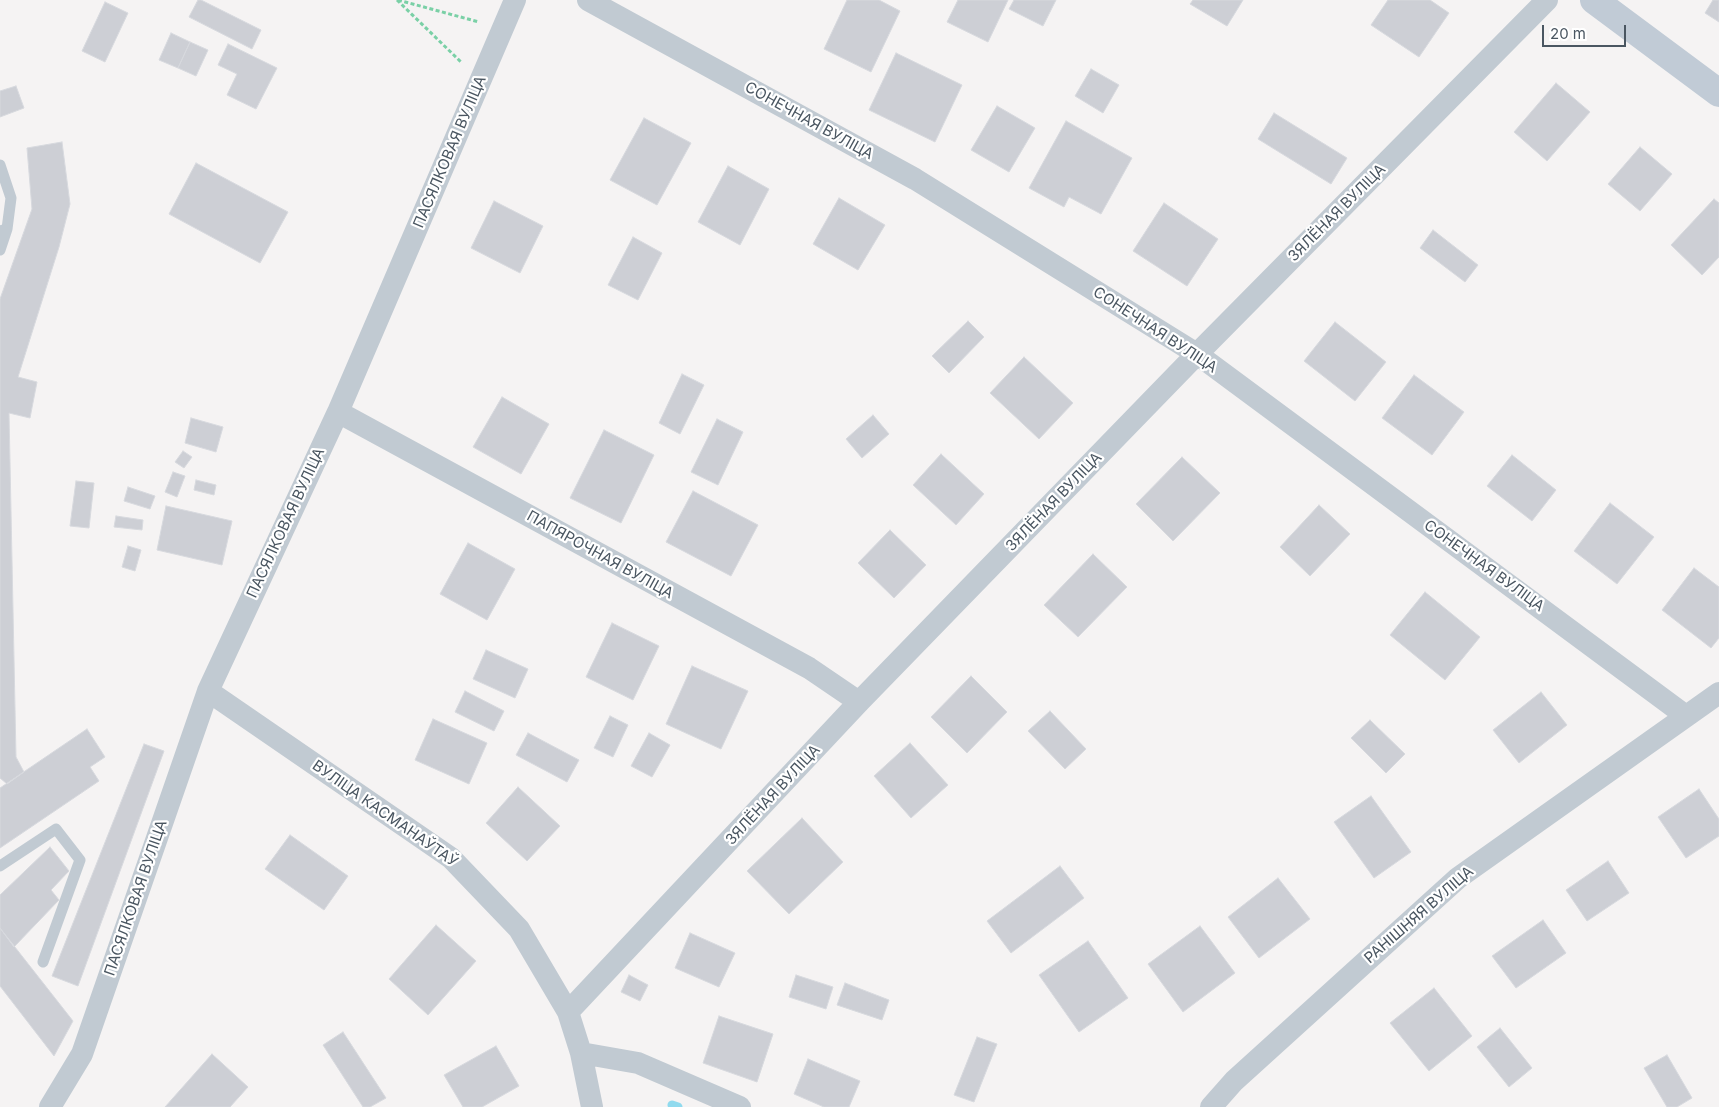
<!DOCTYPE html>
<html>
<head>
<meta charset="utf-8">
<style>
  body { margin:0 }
  #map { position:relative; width:1719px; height:1107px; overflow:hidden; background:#f5f3f3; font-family:Inter,sans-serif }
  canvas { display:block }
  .scale { position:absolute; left:1542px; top:25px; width:84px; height:22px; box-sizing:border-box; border:2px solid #4a5661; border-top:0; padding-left:6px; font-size:15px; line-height:18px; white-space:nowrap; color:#4a5661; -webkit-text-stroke:4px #fff; paint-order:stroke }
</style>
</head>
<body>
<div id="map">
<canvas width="1719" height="1107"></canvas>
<div class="scale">20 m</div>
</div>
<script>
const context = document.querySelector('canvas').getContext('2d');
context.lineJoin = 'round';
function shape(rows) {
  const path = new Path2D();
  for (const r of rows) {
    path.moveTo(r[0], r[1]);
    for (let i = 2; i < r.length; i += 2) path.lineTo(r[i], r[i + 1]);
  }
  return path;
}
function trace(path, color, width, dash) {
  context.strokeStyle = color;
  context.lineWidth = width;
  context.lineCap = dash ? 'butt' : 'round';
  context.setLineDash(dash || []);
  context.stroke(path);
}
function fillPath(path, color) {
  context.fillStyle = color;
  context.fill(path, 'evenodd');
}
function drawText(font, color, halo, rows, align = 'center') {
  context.font = font + ' Inter,sans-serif';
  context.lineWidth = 4.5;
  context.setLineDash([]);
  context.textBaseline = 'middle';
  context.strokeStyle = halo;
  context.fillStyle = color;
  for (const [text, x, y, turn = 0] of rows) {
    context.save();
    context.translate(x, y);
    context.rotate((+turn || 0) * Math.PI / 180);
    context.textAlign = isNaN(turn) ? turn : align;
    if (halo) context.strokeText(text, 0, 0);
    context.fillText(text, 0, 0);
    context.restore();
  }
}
trace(shape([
  [672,1105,678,1107]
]), '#90daee', 9);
const building = shape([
  [198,0,201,0,261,30,252,49,189,17,198,0],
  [847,0,879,0,900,11,871,72,824,49,847,0],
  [958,0,1008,0,988,42,947,22,958,0],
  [1014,0,1056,0,1043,26,1009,9,1014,0],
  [1193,0,1243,0,1227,26,1190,4,1193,0],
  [1388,0,1430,0,1449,13,1419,57,1371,25,1388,0],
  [1713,0,1719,0,1719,22,1705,13,1713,0],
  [105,2,128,13,105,62,82,51,105,2],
  [171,33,190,42,178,68,159,60,171,33],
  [190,42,208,50,196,76,178,68,190,42],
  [228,44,277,68,256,109,227,95,237,74,218,65,228,44],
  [896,53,962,85,935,142,869,110,896,53],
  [1091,69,1119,85,1103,113,1075,96,1091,69],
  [1556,83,1590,112,1547,161,1514,132,1556,83],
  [16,86,24,108,0,117,0,91,16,86],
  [997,106,1035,128,1009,172,971,150,997,106],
  [1274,113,1347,158,1331,184,1258,139,1274,113],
  [644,118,691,143,657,205,610,180,644,118],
  [1066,121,1132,158,1101,214,1069,197,1064,207,1029,188,1066,121],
  [62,142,70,204,59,247,18,377,37,382,30,418,9,413,16,757,24,772,7,784,0,778,0,299,32,209,27,148,62,142],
  [1640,147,1672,174,1640,211,1608,184,1640,147],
  [196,163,288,212,260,263,169,214,196,163],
  [728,166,769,189,740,245,698,222,728,166],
  [839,198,885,225,858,270,813,244,839,198],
  [1714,199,1719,203,1719,257,1702,275,1671,245,1714,199],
  [494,201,543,226,520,273,471,248,494,201],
  [1164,203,1218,239,1187,286,1133,251,1164,203],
  [1433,230,1478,265,1465,282,1420,248,1433,230],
  [633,237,662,253,638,300,608,285,633,237],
  [968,321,984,337,949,373,932,356,968,321],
  [1335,322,1386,362,1355,401,1304,361,1335,322],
  [1024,357,1073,403,1039,439,990,393,1024,357],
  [682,374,704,385,680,434,659,423,682,374],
  [1414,375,1464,412,1432,455,1382,418,1414,375],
  [502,397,549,424,521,474,473,447,502,397],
  [873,415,889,434,862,458,846,439,873,415],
  [191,418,223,427,216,452,185,443,191,418],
  [717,419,743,432,718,485,691,472,717,419],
  [604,430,654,455,621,523,570,498,604,430],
  [183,451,192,457,184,468,175,462,183,451],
  [941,454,984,494,956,525,913,485,941,454],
  [1512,455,1556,490,1532,521,1487,486,1512,455],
  [1182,457,1220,493,1173,541,1136,504,1182,457],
  [173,472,185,476,177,497,165,492,173,472],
  [196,480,216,485,214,495,194,490,196,480],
  [76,481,94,483,89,528,70,526,76,481],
  [128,487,155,496,150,509,124,501,128,487],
  [693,491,758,525,731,576,666,542,693,491],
  [1610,503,1654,537,1617,584,1574,551,1610,503],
  [1319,505,1350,534,1310,576,1280,547,1319,505],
  [166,506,232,521,222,565,157,550,166,506],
  [116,516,143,520,142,530,114,527,116,516],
  [890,530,926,565,894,598,858,563,890,530],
  [468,543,515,569,487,620,440,594,468,543],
  [128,546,141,550,135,571,122,567,128,546],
  [1093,554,1127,587,1078,637,1044,605,1093,554],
  [1694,568,1719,587,1719,638,1711,648,1662,610,1694,568],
  [1425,592,1480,637,1445,680,1390,635,1425,592],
  [612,623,659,646,633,700,586,677,612,623],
  [486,650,528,669,515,698,473,679,486,650],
  [692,666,748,691,721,749,666,724,692,666],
  [971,676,1007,712,967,753,931,717,971,676],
  [465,691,504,711,494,731,455,712,465,691],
  [1541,692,1567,725,1519,763,1493,730,1541,692],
  [1050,711,1086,749,1065,769,1028,731,1050,711],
  [610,716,628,725,613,757,594,748,610,716],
  [433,719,487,743,469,784,415,760,433,719],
  [1370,720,1405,754,1386,773,1351,738,1370,720],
  [87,729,105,757,90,767,99,781,0,848,0,788,87,729],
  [528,733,579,760,567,782,516,755,528,733],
  [649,733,670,745,652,777,631,766,649,733],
  [910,743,948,785,911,818,874,776,910,743],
  [144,744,164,751,78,986,52,976,144,744],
  [518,787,560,826,527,861,486,823,518,787],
  [1699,789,1719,819,1719,836,1686,858,1658,817,1699,789],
  [1371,796,1411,852,1374,878,1334,822,1371,796],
  [802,818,843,862,789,914,747,871,802,818],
  [290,835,348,876,324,910,265,869,290,835],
  [50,847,69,871,51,890,59,900,14,947,0,928,0,895,50,847],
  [1608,861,1629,893,1587,921,1566,890,1608,861],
  [1060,866,1084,898,1011,953,987,921,1060,866],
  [1278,878,1310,919,1259,958,1228,917,1278,878],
  [1543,920,1566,953,1516,988,1492,956,1543,920],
  [436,925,476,961,428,1015,389,979,436,925],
  [1200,926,1235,973,1183,1012,1148,964,1200,926],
  [0,928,73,1021,54,1056,0,986,0,928],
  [690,933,735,953,719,987,675,968,690,933],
  [1088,941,1128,998,1079,1032,1039,975,1088,941],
  [629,975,648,985,640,1001,621,992,629,975],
  [796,975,833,987,826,1009,789,997,796,975],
  [845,983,889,1000,882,1020,837,1005,845,983],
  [1434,988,1472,1036,1429,1071,1390,1023,1434,988],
  [719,1016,773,1034,757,1082,703,1063,719,1016],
  [1500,1028,1532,1068,1509,1087,1477,1047,1500,1028],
  [343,1032,386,1098,370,1107,363,1107,323,1045,343,1032],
  [977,1037,997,1044,974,1102,954,1095,977,1037],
  [496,1046,519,1086,482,1107,463,1107,444,1075,496,1046],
  [212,1054,248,1087,230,1107,165,1107,212,1054],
  [1667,1055,1692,1098,1677,1107,1667,1107,1644,1068,1667,1055],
  [808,1059,860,1081,849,1107,824,1107,794,1094,808,1059]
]);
fillPath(building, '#cdcfd5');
trace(building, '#d7d9de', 1);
trace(shape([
  [397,0,461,62],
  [398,0,479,22]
]), '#7ad0a6', 3, [4, 2.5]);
trace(shape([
  [0,165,11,198,7,229],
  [0,231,7,229,0,250],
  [0,866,56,829,80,860,43,962]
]), '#c1cad2', 11);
trace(shape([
  [588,0,915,179,1197,354,1686,716],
  [338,412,809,668,859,702],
  [208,691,451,858,519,929,568,1012,581,1053,592,1107],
  [568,1012,859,702,1197,354,1547,0],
  [581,1053,638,1063,740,1107],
  [50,1107,82,1054,208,691,338,412,515,0],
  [1211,1107,1234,1081,1458,878,1719,693]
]), '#c1cad2', 22);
trace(shape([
  [1594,0,1719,93]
]), '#c1cbd6', 28);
drawText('15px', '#4a5661', '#fff', [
  ["СОНЕЧНАЯ ВУЛІЦА",809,121,29],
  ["ПАСЯЛКОВАЯ ВУЛІЦА",450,152,-67],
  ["ЗЯЛЁНАЯ ВУЛІЦА",1337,213,-45],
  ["СОНЕЧНАЯ ВУЛІЦА",1155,330,33],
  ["ЗЯЛЁНАЯ ВУЛІЦА",1054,502,-46],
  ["ПАСЯЛКОВАЯ ВУЛІЦА",286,523,-65],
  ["ПАПЯРОЧНАЯ ВУЛІЦА",600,555,29],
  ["СОНЕЧНАЯ ВУЛІЦА",1484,566,36],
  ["ЗЯЛЁНАЯ ВУЛІЦА",773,795,-47],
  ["ВУЛІЦА КАСМАНАЎТАЎ",385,814,35],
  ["ПАСЯЛКОВАЯ ВУЛІЦА",136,898,-71],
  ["РАНІШНЯЯ ВУЛІЦА",1419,915,-41]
]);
</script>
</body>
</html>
